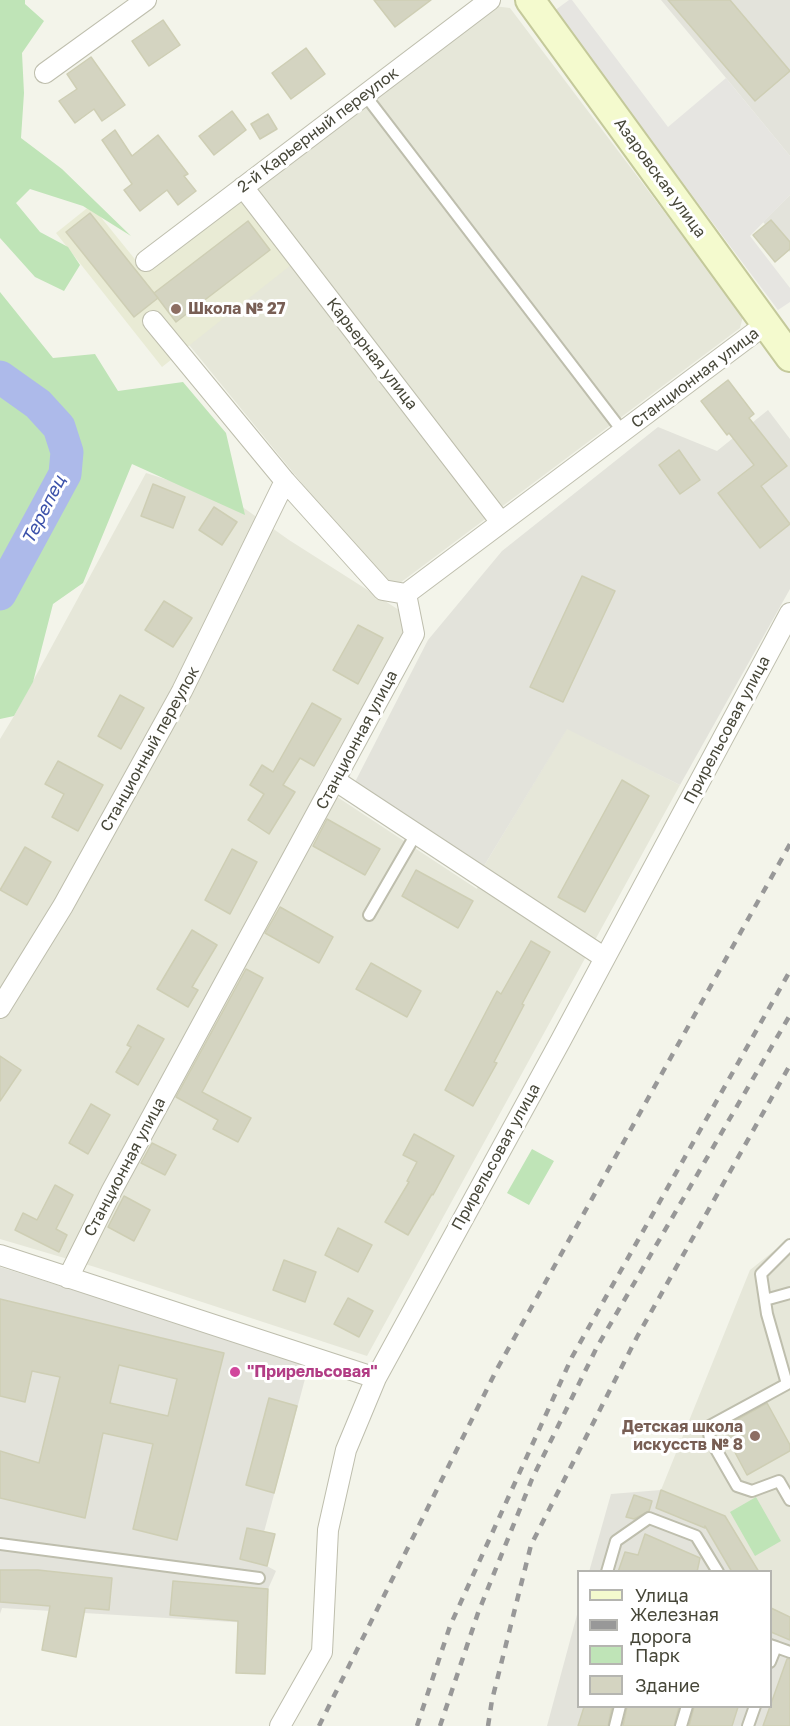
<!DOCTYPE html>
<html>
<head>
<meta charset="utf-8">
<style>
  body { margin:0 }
  #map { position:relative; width:790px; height:1726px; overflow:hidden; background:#f3f4ea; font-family:"Golos Text",sans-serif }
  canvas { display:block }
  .legend { position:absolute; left:577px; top:1570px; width:195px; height:138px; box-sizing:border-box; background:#fff; border:2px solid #b5b5b0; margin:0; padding:8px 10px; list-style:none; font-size:18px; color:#474739 }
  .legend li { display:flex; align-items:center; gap:12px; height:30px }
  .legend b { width:30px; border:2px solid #b5b5b0 }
</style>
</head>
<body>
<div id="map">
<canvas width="790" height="1726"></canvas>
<ul class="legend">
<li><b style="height:8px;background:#f4face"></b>Улица</li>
<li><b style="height:8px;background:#989898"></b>Железная дорога</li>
<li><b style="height:16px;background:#bfe4b7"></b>Парк</li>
<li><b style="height:16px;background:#d4d4c1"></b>Здание</li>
</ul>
</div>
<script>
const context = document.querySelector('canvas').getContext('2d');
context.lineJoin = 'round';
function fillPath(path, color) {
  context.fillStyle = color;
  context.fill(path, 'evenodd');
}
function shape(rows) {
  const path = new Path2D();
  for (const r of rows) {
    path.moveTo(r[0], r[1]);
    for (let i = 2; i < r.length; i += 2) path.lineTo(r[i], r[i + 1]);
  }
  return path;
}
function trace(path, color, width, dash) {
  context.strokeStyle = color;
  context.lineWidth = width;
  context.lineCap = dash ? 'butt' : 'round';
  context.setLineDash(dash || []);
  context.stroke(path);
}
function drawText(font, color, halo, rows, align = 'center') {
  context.font = font + ' "Golos Text",sans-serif';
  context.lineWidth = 6;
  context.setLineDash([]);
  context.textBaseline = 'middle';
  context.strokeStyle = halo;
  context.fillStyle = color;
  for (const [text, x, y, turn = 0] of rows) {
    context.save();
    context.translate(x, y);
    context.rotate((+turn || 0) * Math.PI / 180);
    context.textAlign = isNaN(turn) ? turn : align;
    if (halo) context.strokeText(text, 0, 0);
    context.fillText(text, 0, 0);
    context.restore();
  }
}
fillPath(shape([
  [494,6,510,8,743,316,740,328,400,583,384,584,141,286,150,267],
  [146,473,234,501,289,540,399,610,404,633,319,785,477,889,484,866,567,728,680,785,367,1356,95,1267,0,1239,0,739,14,716],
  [790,1238,790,1617,771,1608,770,1572,759,1571,725,1517,661,1490,750,1270]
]), '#e6e7d9');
fillPath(shape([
  [661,0,790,0,790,156,726,78],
  [790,195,790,252,763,222],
  [768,410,790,439,790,589,680,785,567,729,484,866,364,792,355,782,428,640,502,551,658,427,717,451],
  [0,1267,309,1364,264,1532,275,1534,267,1566,276,1571,268,1589,266,1624,2,1608,0,1614],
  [661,1490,725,1516,759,1571,589,1572,611,1494],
  [771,1608,790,1617,790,1726,547,1726,578,1611,578,1706,770,1706]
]), '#e3e3db');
fillPath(shape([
  [231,189,291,265,162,367,56,233,91,205,138,263]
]), '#e9ebd5');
fillPath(shape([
  [0,0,25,0,25,4,44,21,22,53,24,93,21,138,62,169,131,236,83,206,30,189,16,203,40,232,68,247,80,265,64,291,35,277,0,238],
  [0,292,53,358,95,354,118,391,183,382,226,433,245,515,132,464,83,583,53,604,33,682,14,716,0,719],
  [532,1149,554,1161,529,1205,507,1193],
  [756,1497,781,1541,755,1556,730,1512]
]), '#bfe4b7');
fillPath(shape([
  [569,0,572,0,668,127,726,78,790,156,790,195,750,236,790,288,790,302,778,310,554,11]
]), '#e6e5e1');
trace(shape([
  [0,377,38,404,59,427,67,452,65,474,0,594]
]), '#adbaea', 33);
const building = shape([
  [374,0,431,0,395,27,374,0],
  [668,0,730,0,790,71,755,101,668,0],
  [163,20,180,45,149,66,132,41,163,20],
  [306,48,325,74,291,99,272,73,306,48],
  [91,57,125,105,102,121,94,109,75,123,59,101,77,89,67,74,91,57],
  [232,111,246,130,214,155,199,136,232,111],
  [268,114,277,129,260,139,251,124,268,114],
  [115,130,132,156,158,135,188,174,184,176,196,191,178,205,167,190,140,211,124,190,132,184,102,140,115,130],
  [90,213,158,298,134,317,66,232,90,213],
  [771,220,790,242,790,249,775,262,753,235,771,220],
  [248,221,270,250,176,322,154,293,248,221],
  [728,380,754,414,749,418,787,466,761,486,790,524,760,548,718,493,754,465,729,433,727,435,701,401,728,380],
  [679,450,700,480,680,494,659,465,679,450],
  [153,484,185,497,173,528,141,516,153,484],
  [214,507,237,522,222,545,199,530,214,507],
  [582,576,615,591,563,702,530,687,582,576],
  [164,601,192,618,173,647,145,630,164,601],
  [358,625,383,638,358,684,333,670,358,625],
  [120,695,144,708,121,749,98,736,120,695],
  [312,703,341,719,314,766,300,758,283,785,295,792,269,834,248,820,264,794,250,785,262,765,273,772,312,703],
  [58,761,103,785,78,831,52,817,64,794,45,784,58,761],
  [622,780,649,796,585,912,558,897,622,780],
  [327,819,380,849,365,875,313,846,327,819],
  [25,847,51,862,27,905,0,890,25,847],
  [232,849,257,862,230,914,205,900,232,849],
  [416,870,473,901,458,928,402,896,416,870],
  [280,907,333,937,319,963,265,933,280,907],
  [192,930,217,945,192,987,198,990,188,1007,157,989,192,930],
  [531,941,550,952,522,1004,524,1005,494,1062,497,1063,473,1106,445,1090,497,991,501,994,531,941],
  [371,963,421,991,407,1017,356,989,371,963],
  [246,969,263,978,202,1092,251,1118,238,1142,213,1129,218,1120,176,1097,246,969],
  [138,1025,164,1039,138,1085,116,1072,131,1047,127,1045,138,1025],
  [0,1056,21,1070,0,1101,0,1056],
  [91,1104,110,1115,88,1154,69,1143,91,1104],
  [414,1134,454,1156,433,1195,432,1194,408,1235,385,1222,409,1182,407,1181,417,1162,403,1155,414,1134],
  [152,1143,176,1155,165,1175,141,1163,152,1143],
  [55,1185,73,1195,56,1229,67,1235,59,1252,15,1230,23,1213,37,1220,55,1185],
  [124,1196,150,1210,134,1241,108,1227,124,1196],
  [338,1228,372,1245,358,1272,325,1255,338,1228],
  [284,1260,316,1272,305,1302,273,1290,284,1260],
  [348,1298,373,1311,359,1337,334,1324,348,1298],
  [0,1299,224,1353,177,1540,133,1529,153,1444,103,1433,85,1518,0,1498,0,1451,39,1463,60,1377,32,1371,25,1402,0,1396,0,1299],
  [119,1365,177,1379,168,1416,110,1403,119,1365],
  [269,1398,297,1406,274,1493,246,1485,269,1398],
  [767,1403,790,1445,790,1451,747,1475,722,1428,767,1403],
  [661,1490,725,1516,759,1572,732,1572,705,1526,705,1528,656,1508,661,1490],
  [634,1495,652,1501,649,1511,634,1519,626,1517,634,1495],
  [247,1528,275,1534,267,1566,240,1559,247,1528],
  [645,1534,700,1558,697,1572,618,1572,625,1552,638,1555,645,1534],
  [0,1570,38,1570,112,1578,109,1610,85,1608,76,1657,42,1650,50,1606,0,1602,0,1570],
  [173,1581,268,1589,265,1674,236,1673,238,1621,170,1615,173,1581],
  [771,1608,790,1617,790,1640,771,1632,771,1608],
  [787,1659,790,1659,790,1726,763,1726,787,1659],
  [584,1707,612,1707,608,1726,578,1726,584,1707],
  [627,1707,679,1707,674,1726,623,1726,627,1707],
  [694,1707,738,1707,732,1726,689,1726,694,1707]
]);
fillPath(building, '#d4d4c1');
trace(building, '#ceceb4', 1.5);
const lane = shape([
  [365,95,623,432],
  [369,915,416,834],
  [790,1245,761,1274,767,1314,787,1384,708,1427,710,1439,737,1486,752,1491,779,1481,790,1500],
  [765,1300,790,1293],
  [0,1544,259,1578],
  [607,1572,616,1541,649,1518,696,1536,718,1572],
  [770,1645,776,1647,770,1662],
  [776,1647,790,1652],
  [615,1726,620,1706],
  [681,1726,687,1706],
  [748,1726,755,1706]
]);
const street = shape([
  [45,73,146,0],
  [243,187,500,521],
  [146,261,490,0],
  [153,321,285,481,383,590,406,594],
  [336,781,605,958],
  [0,1008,63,906,182,691,285,481],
  [0,1255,376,1378],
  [68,1278,112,1190,414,634,406,594,766,324],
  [280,1726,322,1652,328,1530,346,1450,376,1378,561,1040,790,613]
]);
const secondary = shape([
  [530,0,790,357]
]);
trace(lane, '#bebead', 14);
trace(street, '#bebead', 22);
trace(secondary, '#c4c99a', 32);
trace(lane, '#fff', 10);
trace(street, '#fff', 20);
trace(secondary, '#f4face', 28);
trace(shape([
  [319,1726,497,1369,790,844],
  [417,1726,450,1626,572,1357,790,971],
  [440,1726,478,1613,532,1479,597,1347,790,1015],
  [488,1726,492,1700,531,1545,637,1337,790,1065]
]), '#989898', 4.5, [8, 8]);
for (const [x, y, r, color] of [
  [176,309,6,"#8d6e63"],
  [235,1372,6,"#d1479c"],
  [755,1436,6,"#8d6e63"]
]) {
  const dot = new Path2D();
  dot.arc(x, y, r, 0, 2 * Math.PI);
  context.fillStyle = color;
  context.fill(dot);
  trace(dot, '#fff', 2);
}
drawText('16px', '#474739', '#fff', [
  ["2-й Карьерный переулок",318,130,-37],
  ["Азаровская улица",660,178,54],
  ["Карьерная улица",372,354,52],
  ["Станционная улица",695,378,-37],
  ["Прирельсовая улица",727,730,-62],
  ["Станционная улица",357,740,-62],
  ["Станционный переулок",150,749,-61],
  ["Прирельсовая улица",496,1157,-61],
  ["Станционная улица",125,1167,-62]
]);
drawText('bold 16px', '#785e54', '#fff', [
  ["Школа № 27",188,309],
  ["Детская школа",743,1427,"right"],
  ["искусств № 8",743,1445,"right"]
], 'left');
drawText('bold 16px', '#b23c85', '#fff', [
  ["\"Прирельсовая\"",247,1372]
], 'left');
drawText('italic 18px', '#3b51aa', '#fff', [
  ["Терепец",44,510,-63]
]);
</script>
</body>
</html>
